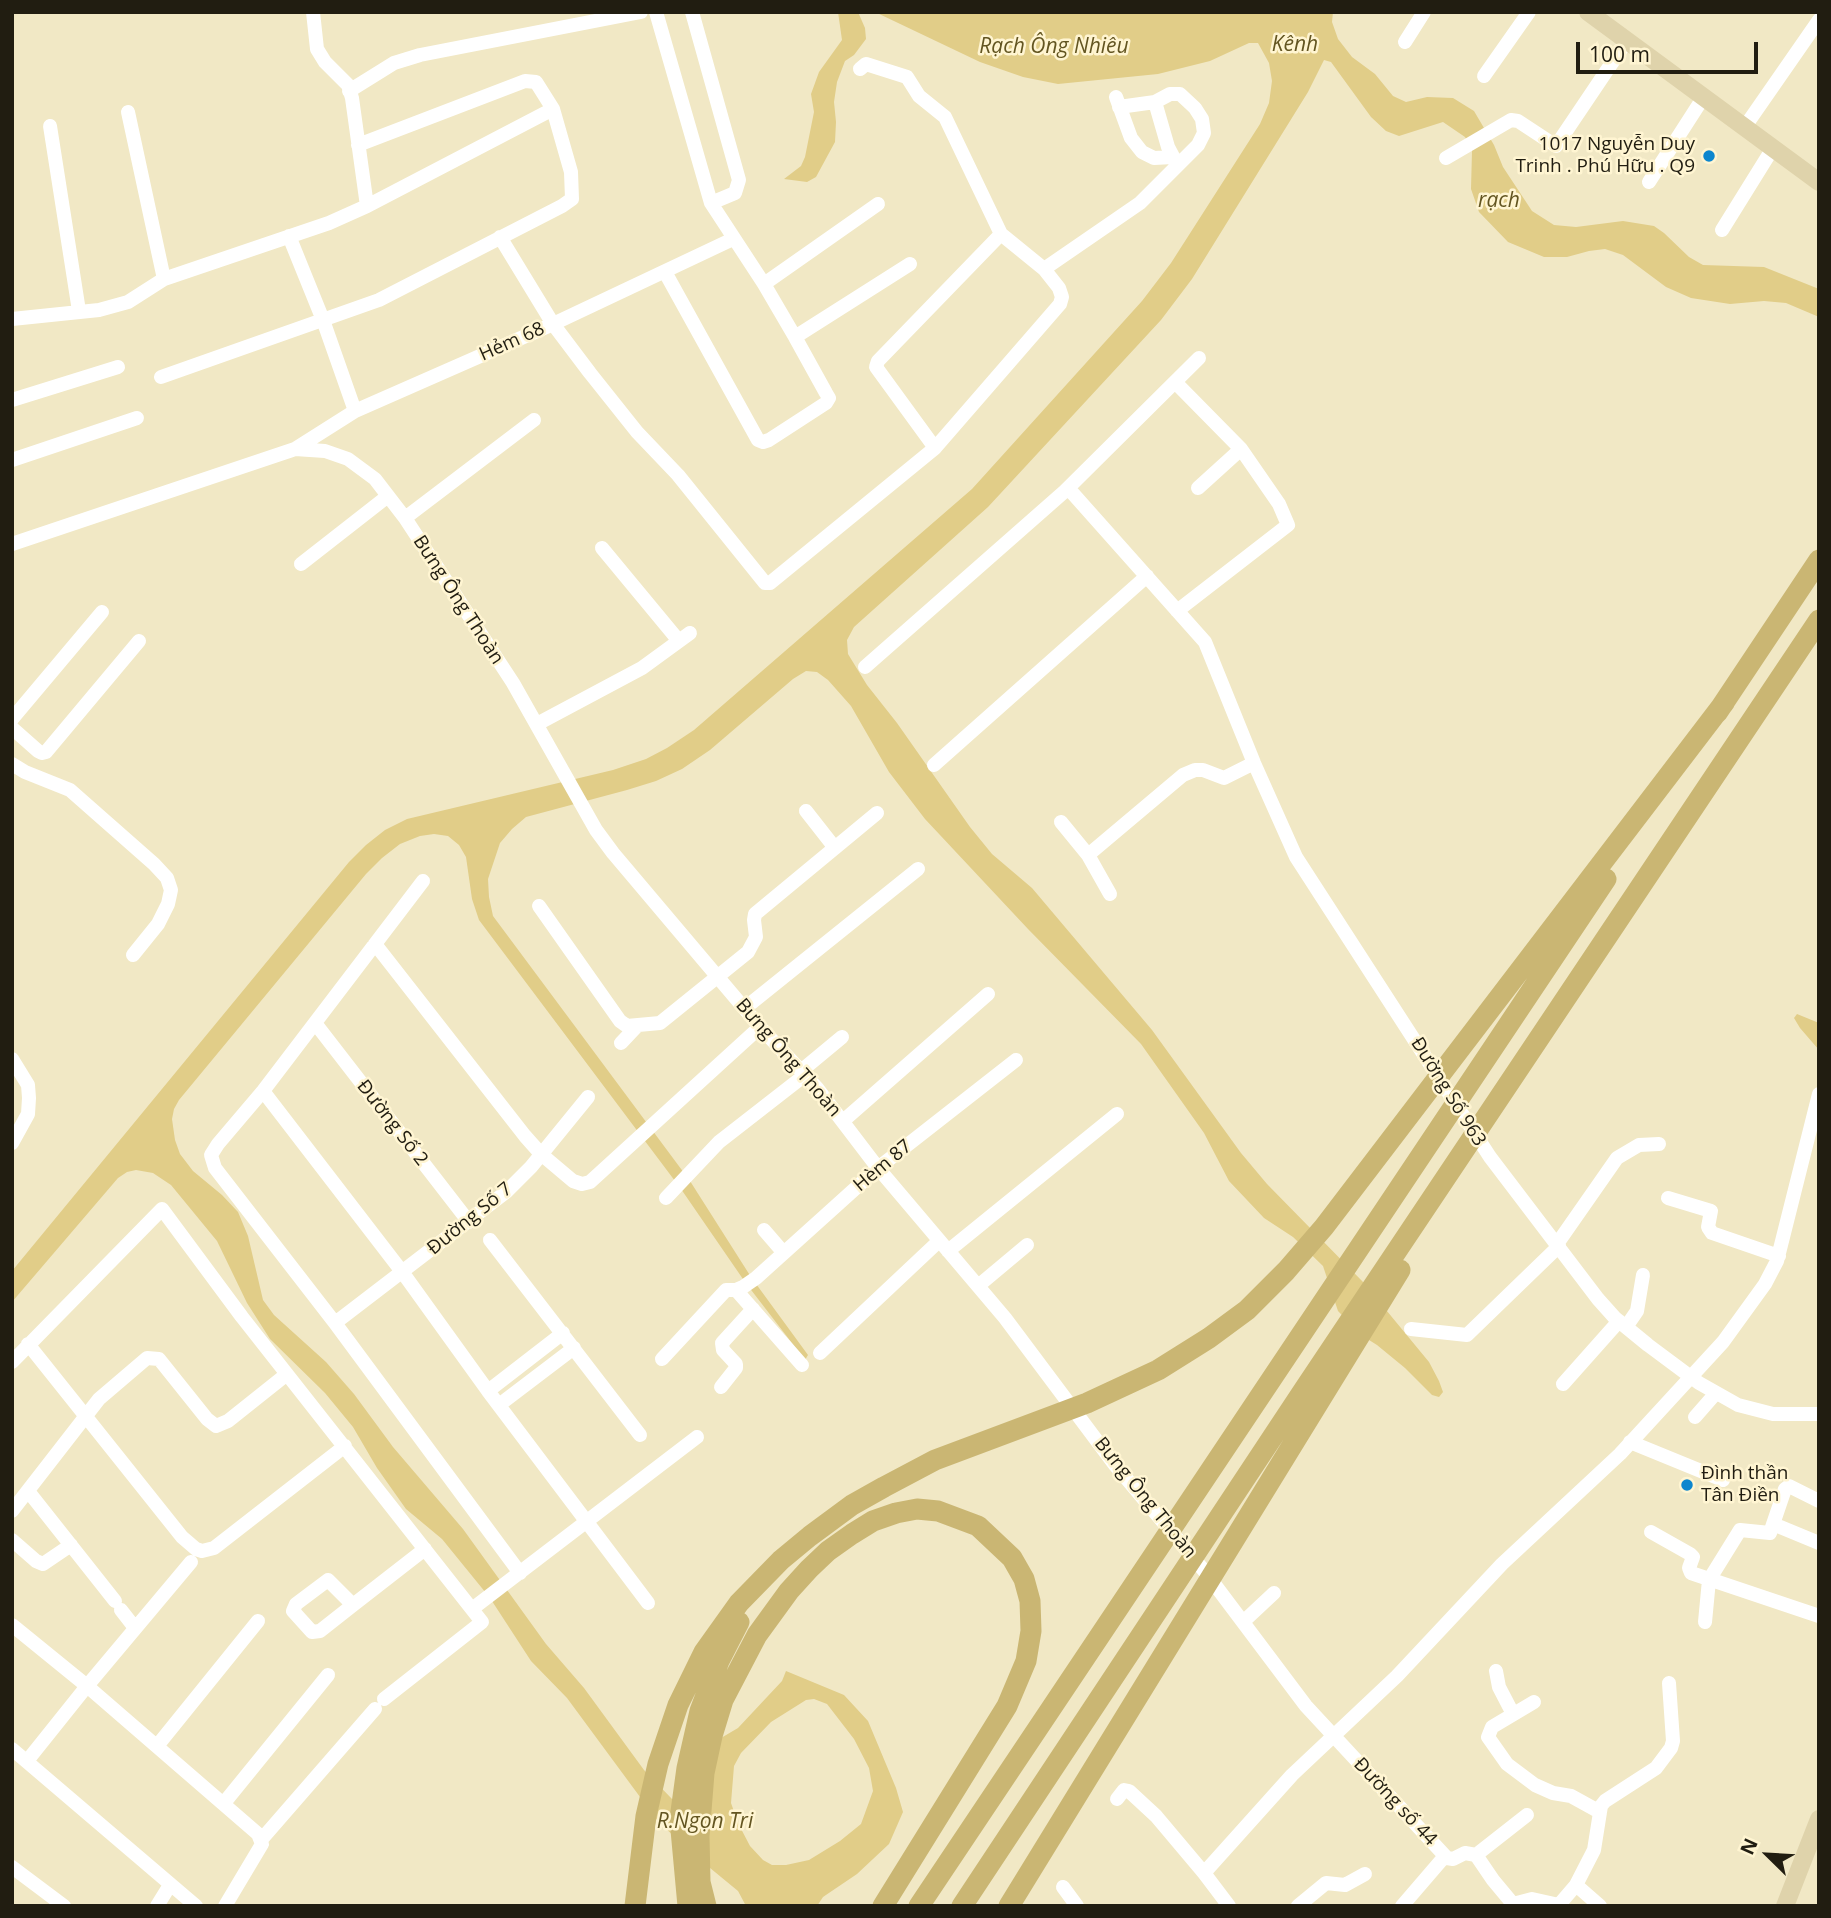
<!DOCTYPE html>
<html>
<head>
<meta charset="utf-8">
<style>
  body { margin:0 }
  #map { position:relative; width:1831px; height:1918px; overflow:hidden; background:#f1e8c5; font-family:"Open Sans",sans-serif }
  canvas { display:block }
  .frame { position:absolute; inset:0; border:14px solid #211d11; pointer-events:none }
  .north { position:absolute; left:1733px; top:1820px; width:70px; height:70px; -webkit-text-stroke:5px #fff5d2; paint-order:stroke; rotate:294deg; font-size:19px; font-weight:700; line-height:28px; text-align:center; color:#211d11 }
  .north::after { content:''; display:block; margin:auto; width:24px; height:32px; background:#211d11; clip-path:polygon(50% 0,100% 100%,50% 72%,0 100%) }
  .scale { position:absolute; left:1576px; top:42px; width:182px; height:32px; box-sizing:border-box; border:4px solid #211d11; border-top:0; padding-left:9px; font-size:21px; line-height:24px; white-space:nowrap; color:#211d11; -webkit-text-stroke:5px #fff5d2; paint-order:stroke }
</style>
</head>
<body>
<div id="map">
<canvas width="1831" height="1918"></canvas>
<div class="frame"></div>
<div class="north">N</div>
<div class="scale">100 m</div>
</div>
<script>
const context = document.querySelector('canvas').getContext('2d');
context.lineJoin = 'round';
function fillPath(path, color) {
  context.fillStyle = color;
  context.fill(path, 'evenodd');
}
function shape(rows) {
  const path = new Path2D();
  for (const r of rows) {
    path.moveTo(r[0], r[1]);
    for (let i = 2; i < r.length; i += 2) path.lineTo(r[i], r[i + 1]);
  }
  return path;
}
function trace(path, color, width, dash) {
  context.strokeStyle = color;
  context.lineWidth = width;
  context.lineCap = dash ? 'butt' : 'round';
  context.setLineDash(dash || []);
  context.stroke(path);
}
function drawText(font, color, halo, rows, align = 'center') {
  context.font = font + ' "Open Sans",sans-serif';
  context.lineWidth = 5;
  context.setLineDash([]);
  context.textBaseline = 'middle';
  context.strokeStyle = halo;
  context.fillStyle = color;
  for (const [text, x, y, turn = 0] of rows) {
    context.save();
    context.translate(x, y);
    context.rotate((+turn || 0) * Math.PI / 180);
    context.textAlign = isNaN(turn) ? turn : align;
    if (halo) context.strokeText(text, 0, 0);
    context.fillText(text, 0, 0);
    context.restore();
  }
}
fillPath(shape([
  [838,12,858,12,865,28,866,39,854,55,845,61,837,82,834,102,836,122,835,142,816,177,807,182,784,179,801,166,805,157,814,112,811,94,819,72,842,40],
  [875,12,1333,12,1332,22,1338,39,1352,57,1375,74,1393,96,1406,102,1427,97,1453,98,1474,111,1494,145,1503,167,1532,211,1554,225,1576,227,1623,221,1654,226,1664,233,1689,257,1703,265,1764,267,1819,289,1819,317,1786,303,1764,301,1730,304,1691,298,1666,287,1623,255,1605,249,1589,251,1567,257,1544,257,1508,242,1479,212,1471,189,1472,151,1465,137,1443,122,1399,136,1386,131,1371,117,1331,62,1324,60,1308,92,1192,279,1161,320,988,507,854,627,847,640,848,654,867,685,897,723,970,827,992,854,1032,888,1152,1030,1241,1153,1267,1184,1363,1282,1429,1362,1439,1381,1443,1392,1439,1397,1432,1395,1405,1368,1377,1345,1361,1335,1338,1311,1323,1266,1293,1237,1264,1218,1229,1181,1204,1133,1141,1044,1028,929,925,819,889,772,851,706,828,680,817,672,806,671,793,679,710,750,682,769,656,781,627,790,526,817,512,829,500,843,488,879,489,897,493,916,690,1181,751,1277,808,1355,805,1360,745,1282,681,1189,479,920,472,899,466,857,459,845,448,836,434,834,420,836,400,844,382,858,366,874,179,1100,174,1109,172,1119,175,1140,180,1154,193,1171,222,1195,238,1212,248,1236,263,1300,274,1315,326,1362,354,1394,393,1447,463,1529,546,1644,584,1688,644,1770,672,1799,678,1799,721,1738,738,1728,782,1681,786,1671,844,1695,868,1721,896,1788,903,1812,889,1844,857,1874,823,1897,817,1906,746,1906,738,1891,687,1849,657,1820,567,1698,531,1661,490,1598,442,1539,406,1509,377,1468,353,1427,325,1393,270,1339,247,1303,217,1241,171,1185,153,1173,136,1170,127,1172,118,1178,12,1302,12,1271,349,862,366,845,385,830,407,819,613,770,646,759,667,748,694,730,972,489,1142,301,1171,263,1260,124,1269,103,1272,81,1269,63,1258,43,1249,43,1210,61,1158,74,1058,84,1023,77,980,62],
  [814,1699,827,1704,854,1739,869,1768,873,1791,861,1824,840,1841,809,1860,786,1865,772,1865,763,1860,750,1846,738,1823,731,1803,734,1766,741,1753,771,1722,806,1700],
  [1797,1014,1819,1023,1819,1050,1800,1028,1794,1018]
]), '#e1cd88');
trace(shape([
  [313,12,317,49,325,62,348,85,352,98,367,206],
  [656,12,711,203,764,284,795,337,826,393,829,398,826,403,769,440,763,442,758,440,665,272],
  [692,12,739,180,735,193,711,203],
  [1405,42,1424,12],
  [1484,76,1529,12],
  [349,91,394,63,420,55,641,12],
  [1116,97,1131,138,1142,152,1154,158,1173,157],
  [1155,102,1168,147,1177,164],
  [128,112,164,279],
  [50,126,79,311],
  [1744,128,1819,20],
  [1446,158,1511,120,1518,121,1556,146,1626,42],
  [1649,182,1703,98],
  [1722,230,1773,148],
  [289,236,323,320,355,411],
  [500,237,553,324,590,373,637,432,678,475,765,583,770,583,935,448,1060,304,1062,297,1059,288,1044,269,1001,234,945,117,919,96,907,77,866,64,860,69],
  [1044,269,1140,203,1198,145,1204,133,1202,119,1195,108,1180,94,1170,94,1155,102,1119,107],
  [764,284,878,204],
  [12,319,99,310,128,302,164,279,329,223,367,206,553,109],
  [795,337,910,264],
  [161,377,379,300,562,206,572,199,571,172,553,109,536,82,525,81,358,145],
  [1175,382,1241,449,1279,504,1288,525,1177,611],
  [12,400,118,367],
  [935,448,876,367,878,361,1001,234],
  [295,449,355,411,553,324,733,239],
  [12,460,137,418],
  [1068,488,1205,642,1254,763,1296,857,1490,1157,1598,1299,1615,1318,1648,1345,1699,1383,1738,1405,1773,1414,1819,1414],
  [1198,488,1241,449],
  [405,518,534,420],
  [12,544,295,449,325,451,348,459,375,479,405,518,513,683,596,830,613,853,760,1027,817,1088,878,1168,1005,1318,1115,1465,1206,1573,1306,1706,1447,1858,1453,1859,1465,1853,1476,1855,1493,1880,1513,1904,1532,1899,1559,1905],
  [602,548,679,641],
  [301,564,388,496],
  [865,667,1065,491,1199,358],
  [12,719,102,612],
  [537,724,642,668,690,633],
  [12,728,38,751,42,753,46,752,139,641],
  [12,764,25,772,70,790,154,864,167,878,171,890,168,904,158,924,133,955],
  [934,765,1147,576],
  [806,811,835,848],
  [1061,822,1088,855,1110,894],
  [1088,855,1183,775,1195,770,1203,770,1224,778,1254,763],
  [423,881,263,1091,218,1144,211,1155,215,1168,335,1323,520,1573],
  [539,906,620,1021,627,1026,660,1023,748,952,756,937,754,920,755,914,877,813],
  [375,944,525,1136,541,1154,573,1181,582,1184,590,1182,760,1027],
  [745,1008,918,869],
  [315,1023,469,1222],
  [621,1043,637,1026],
  [12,1059,28,1085,29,1098,28,1114,12,1143],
  [801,1071,842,1037],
  [263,1091,403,1273,488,1391,648,1603],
  [843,1121,988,994],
  [666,1198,719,1142,805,1075],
  [1668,1198,1711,1211,1708,1227,1712,1233,1779,1256],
  [764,1230,783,1252],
  [490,1240,640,1435],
  [1557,1244,1617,1158,1639,1145,1659,1144],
  [948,1251,1117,1114],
  [978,1286,1027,1245],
  [736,1290,802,1365],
  [335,1323,506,1192,531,1167,588,1097],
  [1626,1327,1637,1311,1643,1275],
  [1411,1329,1467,1335,1559,1246],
  [28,1344,182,1537,196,1549,202,1551,214,1548,345,1446],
  [820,1353,939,1241],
  [662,1359,726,1290,736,1290,743,1287,756,1278,878,1168,1016,1060],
  [12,1362,162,1209,242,1317,482,1622,384,1699],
  [1563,1384,1619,1321],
  [721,1387,736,1368,736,1364,723,1350,722,1343,753,1309],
  [488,1391,563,1333],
  [499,1405,574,1348],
  [1695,1417,1716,1393],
  [1630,1442,1723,1480],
  [28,1491,115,1601],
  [12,1511,99,1399,147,1358,159,1359,207,1419,216,1426,228,1421,287,1374],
  [1773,1524,1819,1543],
  [1651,1532,1690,1554,1693,1557,1689,1568,1691,1573,1819,1616],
  [12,1540,36,1561,43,1564,71,1545],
  [353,1605,328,1580,296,1604,293,1611,312,1632,320,1631,353,1605,425,1549],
  [472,1609,697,1437],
  [121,1610,135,1628],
  [1243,1622,1274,1593],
  [1705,1622,1709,1580,1740,1530,1770,1533,1785,1489,1789,1486,1819,1501],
  [12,1625,87,1686,258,1834,262,1844,225,1906],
  [1496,1671,1499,1687,1513,1714],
  [1534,1702,1492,1727,1488,1737,1507,1764,1535,1785,1553,1793,1571,1796,1600,1812],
  [157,1746,258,1621],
  [12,1749,196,1906],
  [27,1761,87,1686,191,1562],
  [1117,1799,1124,1790,1129,1791,1156,1816,1204,1873],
  [224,1803,328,1675],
  [261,1840,375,1709],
  [1476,1855,1527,1815],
  [12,1867,64,1906],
  [1576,1885,1600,1906],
  [1063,1887,1077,1906],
  [157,1906,170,1885],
  [1229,1906,1204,1873,1292,1775,1397,1676,1502,1564,1620,1454,1723,1342,1765,1284,1777,1261,1819,1094],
  [1298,1906,1326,1883,1345,1885,1365,1874],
  [1402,1906,1445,1856],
  [1558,1906,1576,1885,1594,1850,1601,1806,1605,1801,1656,1768,1671,1748,1673,1741,1669,1683]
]), '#fff', 14);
trace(shape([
  [1588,12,1819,182],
  [1785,1906,1819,1819]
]), '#dfd3ab', 18);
trace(shape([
  [1717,713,1819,560],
  [635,1906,646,1816,658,1764,678,1705,704,1652,739,1603,781,1560,810,1536,852,1505,884,1487,935,1460,1087,1403,1158,1370,1209,1338,1247,1310,1286,1271,1324,1227,1724,703],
  [688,1906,680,1819,687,1768,700,1711,719,1661,739,1622],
  [706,1906,700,1882,699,1836,704,1773,712,1736,723,1700,757,1635,789,1591,809,1569,828,1551,852,1534,873,1521,896,1513,917,1509,938,1511,978,1526,1012,1558,1024,1579,1030,1601,1031,1631,1026,1661,1007,1706,883,1906],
  [919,1906,1606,879],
  [962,1906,1305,1388,1819,620],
  [1009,1906,1400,1270]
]), '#cab673', 21);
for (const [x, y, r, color] of [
  [1709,156,7,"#0d86ce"],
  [1687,1485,7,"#0d86ce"]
]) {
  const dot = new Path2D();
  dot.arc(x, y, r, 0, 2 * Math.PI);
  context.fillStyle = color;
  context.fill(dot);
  trace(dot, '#fff5d2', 2.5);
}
drawText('19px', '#211d11', '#fff5d2', [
  ["1017 Nguyễn Duy",1695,145],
  ["Trinh . Phú Hữu . Q9",1695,167],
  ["Đình thần",1701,1474,"left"],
  ["Tân Điền",1701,1496,"left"]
], 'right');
drawText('19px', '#211d11', '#fff5d2', [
  ["Hẻm 68",512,342,-24],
  ["Bưng Ông Thoàn",458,600,57],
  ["Bưng Ông Thoàn",788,1058,49],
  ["Đường Số 963",1448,1092,58],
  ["Đường Số 2",392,1123,52],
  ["Hèm 87",883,1166,-40],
  ["Đường Số 7",470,1219,-39],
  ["Bưng Ông Thoàn",1145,1498,51],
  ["Đường số 44",1395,1802,47]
]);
drawText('italic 21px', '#635521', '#fff5d2', [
  ["Kênh",1295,45],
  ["Rạch Ông Nhiêu",1054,47],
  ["rạch",1499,201],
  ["R.Ngọn Tri",705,1822]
]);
</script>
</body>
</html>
